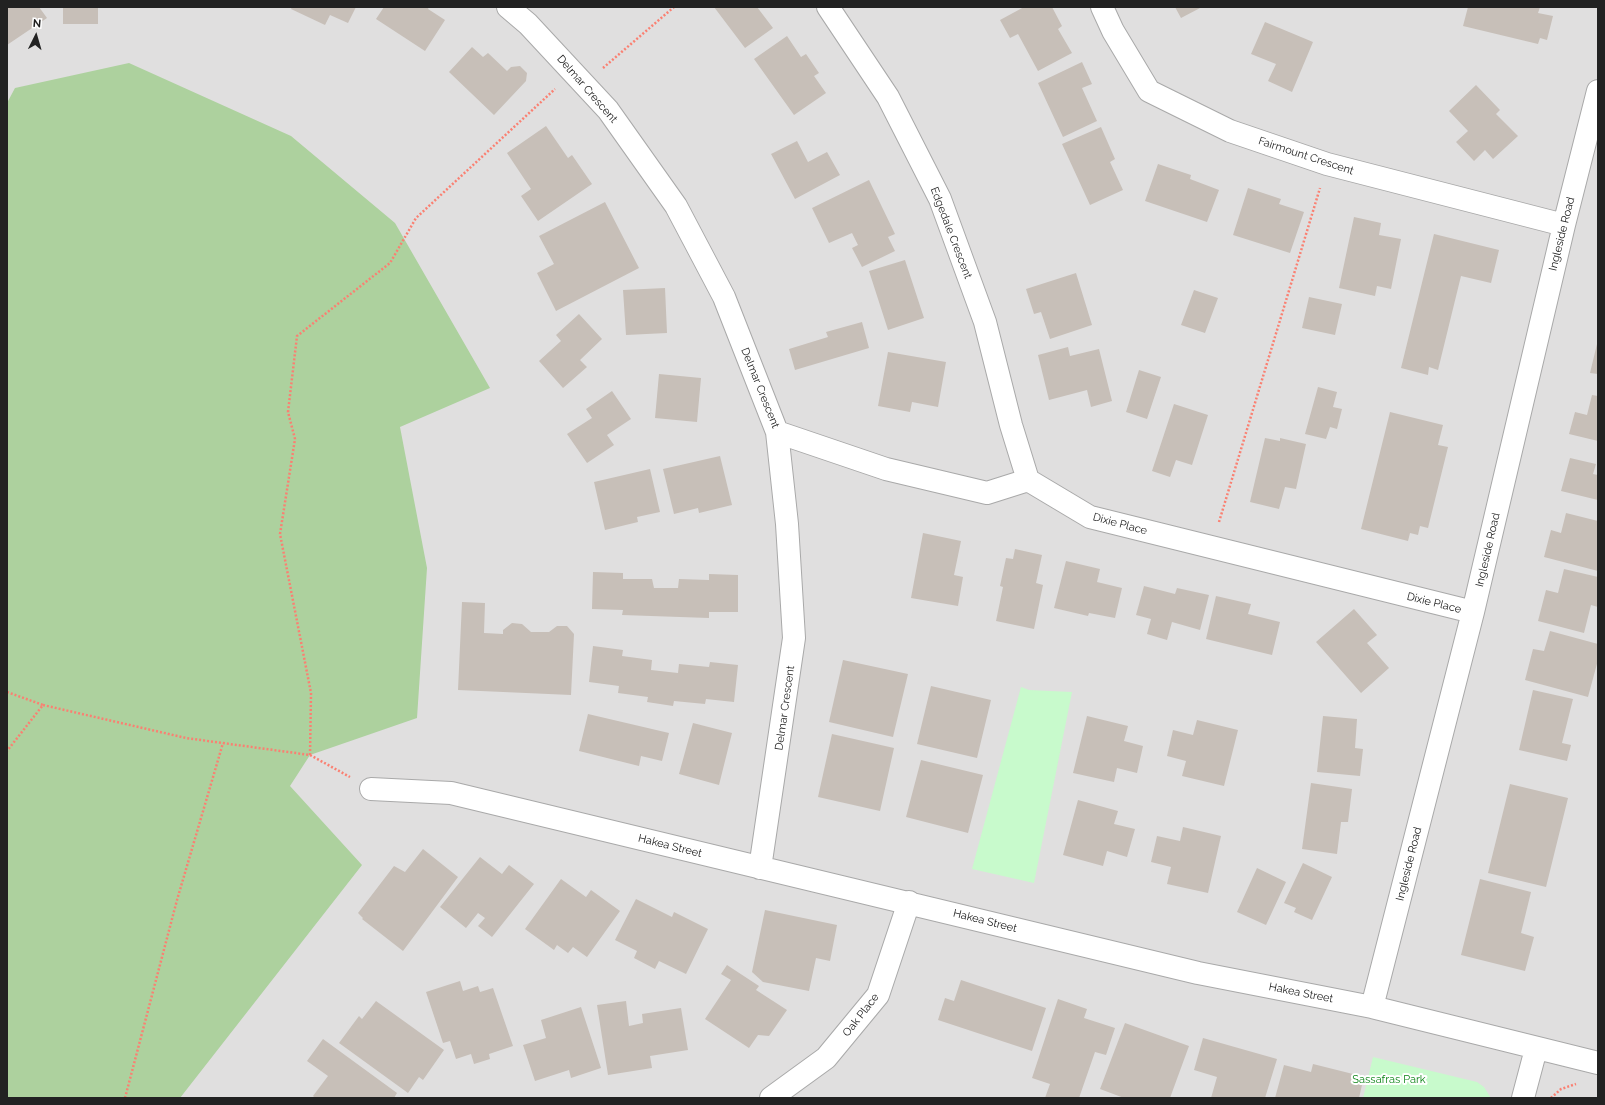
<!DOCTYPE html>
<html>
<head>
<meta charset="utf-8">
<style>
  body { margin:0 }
  #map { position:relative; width:1605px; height:1105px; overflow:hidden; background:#f2efe9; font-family:Raleway,sans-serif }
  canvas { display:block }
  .frame { position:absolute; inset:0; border:8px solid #222; pointer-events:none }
  .north { position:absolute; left:16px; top:16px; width:40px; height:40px; -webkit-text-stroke:3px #fff; paint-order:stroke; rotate:5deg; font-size:11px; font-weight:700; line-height:16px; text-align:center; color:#222 }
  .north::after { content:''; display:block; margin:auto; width:14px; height:18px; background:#222; clip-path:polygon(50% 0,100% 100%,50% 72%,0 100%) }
</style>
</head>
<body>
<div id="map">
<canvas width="1605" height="1105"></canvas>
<div class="frame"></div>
<div class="north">N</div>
</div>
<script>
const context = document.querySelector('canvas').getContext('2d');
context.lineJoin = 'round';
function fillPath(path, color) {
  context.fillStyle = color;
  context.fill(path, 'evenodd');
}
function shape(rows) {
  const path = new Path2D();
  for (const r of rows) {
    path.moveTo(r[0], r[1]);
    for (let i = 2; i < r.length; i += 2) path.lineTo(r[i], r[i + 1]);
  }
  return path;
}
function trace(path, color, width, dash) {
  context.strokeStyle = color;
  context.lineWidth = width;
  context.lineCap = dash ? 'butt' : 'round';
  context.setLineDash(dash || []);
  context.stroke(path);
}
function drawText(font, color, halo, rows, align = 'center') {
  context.font = font + ' Raleway,sans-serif';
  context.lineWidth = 4;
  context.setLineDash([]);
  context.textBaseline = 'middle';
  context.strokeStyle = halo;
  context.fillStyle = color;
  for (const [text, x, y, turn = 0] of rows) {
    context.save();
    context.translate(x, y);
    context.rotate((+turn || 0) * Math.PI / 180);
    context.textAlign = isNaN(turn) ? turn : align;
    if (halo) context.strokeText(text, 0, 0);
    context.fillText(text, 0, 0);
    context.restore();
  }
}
fillPath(shape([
  [7,7,1598,7,1598,1098,144,1098,7,1000]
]), '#e0dfdf');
fillPath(shape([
  [129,63,291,136,395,223,490,388,400,427,427,568,417,718,310,755,290,786,362,865,180,1098,7,1098,7,103,15,88]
]), '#add19e');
fillPath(shape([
  [1021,687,1029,690,1072,692,1034,883,972,869],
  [1373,1057,1477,1082,1484,1087,1491,1098,1363,1098]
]), '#c8facc');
fillPath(shape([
  [7,7,39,7,47,18,7,45],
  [63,7,98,7,98,24,63,24],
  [292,7,356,7,348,23,330,15,325,25,291,9],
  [384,7,429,7,428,9,445,20,425,51,376,19],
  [714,7,757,7,773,28,745,48],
  [1024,7,1052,7,1062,26,1058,29,1072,53,1038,71,1018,34,1010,38,1000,20],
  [1175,7,1202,7,1181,18],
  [1468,7,1540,7,1538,13,1553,16,1547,40,1540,38,1538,44,1463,26],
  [1265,22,1313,42,1292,92,1268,81,1276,64,1251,54],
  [787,36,801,57,806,54,819,73,814,76,826,93,794,115,754,59],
  [472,47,483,57,488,53,507,71,511,67,520,66,527,73,526,81,494,115,449,72],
  [1082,62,1092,84,1082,88,1097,121,1063,137,1038,83],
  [1476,85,1500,110,1496,114,1518,136,1493,159,1485,150,1474,161,1456,142,1468,131,1449,111],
  [546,126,568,158,572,155,592,184,538,221,521,196,531,189,507,153],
  [1101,127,1115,159,1110,162,1123,190,1090,205,1062,144],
  [797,141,808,162,827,152,840,175,795,199,771,154],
  [1158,164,1191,175,1190,179,1219,190,1207,222,1145,201],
  [869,180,895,234,888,237,895,251,862,267,852,248,858,245,852,233,829,243,812,208],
  [1248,188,1281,199,1279,204,1304,212,1290,253,1233,235],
  [605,202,639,268,556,311,537,273,554,264,539,236],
  [1354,217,1381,223,1379,235,1401,239,1391,289,1377,286,1375,296,1339,288],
  [1434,234,1499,250,1491,283,1461,276,1438,370,1429,367,1428,375,1401,368],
  [905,260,924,318,888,330,869,271],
  [1076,273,1092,325,1050,339,1041,312,1034,314,1026,289],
  [665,288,667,333,626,335,623,290],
  [1194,290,1218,298,1205,333,1181,325],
  [1309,297,1342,304,1335,335,1302,328],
  [579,314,602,339,580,360,587,367,563,388,539,361,561,341,556,335],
  [862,322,869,348,795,370,789,349,828,337,826,332],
  [1597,344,1598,344,1598,374,1590,373],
  [1068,347,1070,356,1099,349,1112,401,1091,407,1087,390,1049,400,1038,355],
  [888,352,946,362,938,407,912,402,910,412,878,406],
  [1139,370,1161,377,1147,419,1126,412],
  [659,374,701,378,697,422,655,418],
  [1318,387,1337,392,1333,407,1342,409,1337,429,1330,427,1326,439,1305,434],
  [612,391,631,419,607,435,614,445,587,463,567,434,592,418,586,409],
  [1592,395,1598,396,1598,441,1569,434,1575,412,1587,415],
  [1174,404,1208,415,1192,465,1176,460,1170,477,1152,471],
  [1390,412,1443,425,1438,445,1448,447,1428,528,1420,526,1418,535,1410,533,1408,541,1361,529],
  [1265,438,1280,441,1280,438,1306,444,1296,489,1285,487,1279,509,1250,502],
  [720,456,732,505,699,513,698,508,674,514,663,469],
  [1570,458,1596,464,1593,474,1598,475,1598,500,1561,491],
  [650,469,660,512,637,517,638,522,605,530,594,482],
  [1566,513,1598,521,1598,571,1544,557,1551,530,1561,533],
  [923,533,961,541,954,575,963,577,958,606,911,598],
  [1015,549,1042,555,1036,583,1043,585,1034,629,996,621,1003,587,1000,586,1006,558,1013,559],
  [1066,561,1100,569,1097,582,1122,588,1115,618,1089,613,1088,616,1054,608],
  [1564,569,1598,577,1598,607,1591,605,1584,633,1538,621,1546,590,1558,593],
  [593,572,623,573,623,579,652,579,654,588,678,588,679,579,709,580,709,574,738,575,738,612,709,612,709,618,622,615,623,610,592,609],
  [1144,586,1175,594,1177,588,1209,595,1200,630,1172,622,1167,640,1147,634,1151,619,1136,615],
  [1216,596,1251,604,1248,614,1280,622,1272,655,1206,639],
  [462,602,485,603,484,633,503,634,503,630,512,623,522,624,531,632,549,632,557,626,567,626,574,634,571,695,458,690],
  [1354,609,1377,635,1367,643,1389,668,1361,693,1316,642],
  [1550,631,1598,644,1598,660,1588,697,1525,680,1533,649,1544,651],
  [593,646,623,650,622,656,652,660,651,670,678,673,679,664,709,667,710,662,738,665,734,702,706,699,705,704,674,701,673,706,647,702,648,697,618,693,619,686,589,682],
  [843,660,908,674,893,737,829,722],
  [931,686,991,700,977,758,917,744],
  [1533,690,1573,699,1562,743,1571,745,1567,761,1519,750],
  [588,714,669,733,662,761,641,756,639,766,579,751],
  [1087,716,1128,726,1124,741,1143,746,1137,773,1117,768,1114,782,1073,773],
  [1323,716,1357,719,1355,748,1363,749,1360,776,1317,772],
  [1197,720,1238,730,1224,786,1182,776,1186,761,1167,756,1173,730,1193,735],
  [693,723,732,733,719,785,679,774],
  [832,734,894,748,880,811,818,797],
  [921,760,983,775,968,833,906,817],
  [1311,783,1352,789,1348,822,1341,822,1337,854,1302,849],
  [1510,784,1568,798,1546,887,1488,873],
  [1078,800,1118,811,1114,824,1135,829,1127,857,1107,851,1103,866,1063,855],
  [1183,827,1221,836,1208,893,1167,884,1171,867,1151,862,1157,836,1180,841],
  [423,849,458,877,403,951,362,919,363,918,358,913,394,866,405,872],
  [480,857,502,874,509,865,534,884,492,937,478,926,485,918,478,913,466,928,440,907],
  [1303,863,1332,877,1312,920,1294,912,1296,908,1284,903],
  [1257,868,1286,882,1266,925,1237,912],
  [561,879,586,897,591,890,620,911,587,957,573,947,568,953,557,945,554,950,525,929],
  [1480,879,1531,892,1521,933,1534,937,1525,971,1461,955],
  [636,899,672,917,674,912,708,929,686,974,659,961,655,969,634,958,637,951,615,940],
  [765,910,837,925,830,961,816,958,809,991,763,982,752,972],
  [727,965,759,986,756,990,787,1010,769,1036,758,1035,749,1048,705,1019,731,980,721,974],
  [961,980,1046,1008,1032,1051,938,1020,945,998,954,1001],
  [460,981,463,991,478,986,480,992,493,988,513,1046,489,1054,490,1059,474,1064,471,1054,456,1059,450,1041,443,1043,426,992],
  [1058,999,1087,1009,1084,1018,1115,1028,1106,1055,1095,1052,1079,1098,1045,1098,1050,1084,1032,1078],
  [376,1001,444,1050,423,1080,419,1077,408,1093,339,1043,359,1016,362,1019],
  [626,1001,629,1026,643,1023,642,1014,681,1008,688,1050,650,1056,652,1068,608,1075,597,1005],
  [581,1007,601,1068,571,1078,569,1070,535,1081,523,1045,546,1038,541,1020],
  [1125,1023,1189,1046,1170,1098,1124,1098,1100,1089],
  [1203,1038,1277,1059,1265,1098,1211,1098,1217,1077,1194,1070],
  [323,1039,397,1093,394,1098,315,1098,313,1096,328,1076,307,1061],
  [1313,1064,1361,1076,1359,1084,1362,1085,1359,1098,1275,1098,1284,1065,1311,1072]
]), '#c7bfb8');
const minor = shape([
  [508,7,528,24,608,110,676,206,724,297,777,432,787,524,794,638,760,868],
  [828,7,888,97,940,199,985,322,1011,425,1028,480],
  [1102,7,1113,31,1149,91,1230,131,1327,164,1564,225],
  [777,432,886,469,987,493,1028,480,1090,517,1473,612],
  [371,789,451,793,1198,973,1372,1007,1598,1063],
  [1372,1007,1473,612,1564,225,1598,91],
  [771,1098,826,1058,878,995,909,902],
  [1523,1098,1536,1049]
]);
trace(minor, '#a9a9a9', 24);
trace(shape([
  [603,68,674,7],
  [1219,522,1320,188],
  [7,692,43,705,7,751],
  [43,705,186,738,310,755,350,777],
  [310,755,311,693,280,534,295,439,288,412,297,336,390,263,416,218,555,89],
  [125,1098,177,900,223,743],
  [1551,1098,1561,1089,1576,1084]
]), '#fa8072', 2.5, [2, 2]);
trace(minor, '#fff', 22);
drawText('11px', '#222', '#fff', [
  ["Delmar Crescent",587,89,49],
  ["Fairmount Crescent",1306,156,18],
  ["Edgedale Crescent",951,233,69],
  ["Ingleside Road",1562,234,-76],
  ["Delmar Crescent",760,388,68],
  ["Dixie Place",1120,524,15],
  ["Ingleside Road",1488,550,-77],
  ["Dixie Place",1434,603,14],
  ["Delmar Crescent",785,708,-82],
  ["Hakea Street",670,846,14],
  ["Ingleside Road",1409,864,-76],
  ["Hakea Street",985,921,14],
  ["Hakea Street",1301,993,11],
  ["Oak Place",861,1015,-52]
]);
drawText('11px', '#0c8416', '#fff', [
  ["Sassafras Park",1389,1080]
]);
</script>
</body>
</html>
